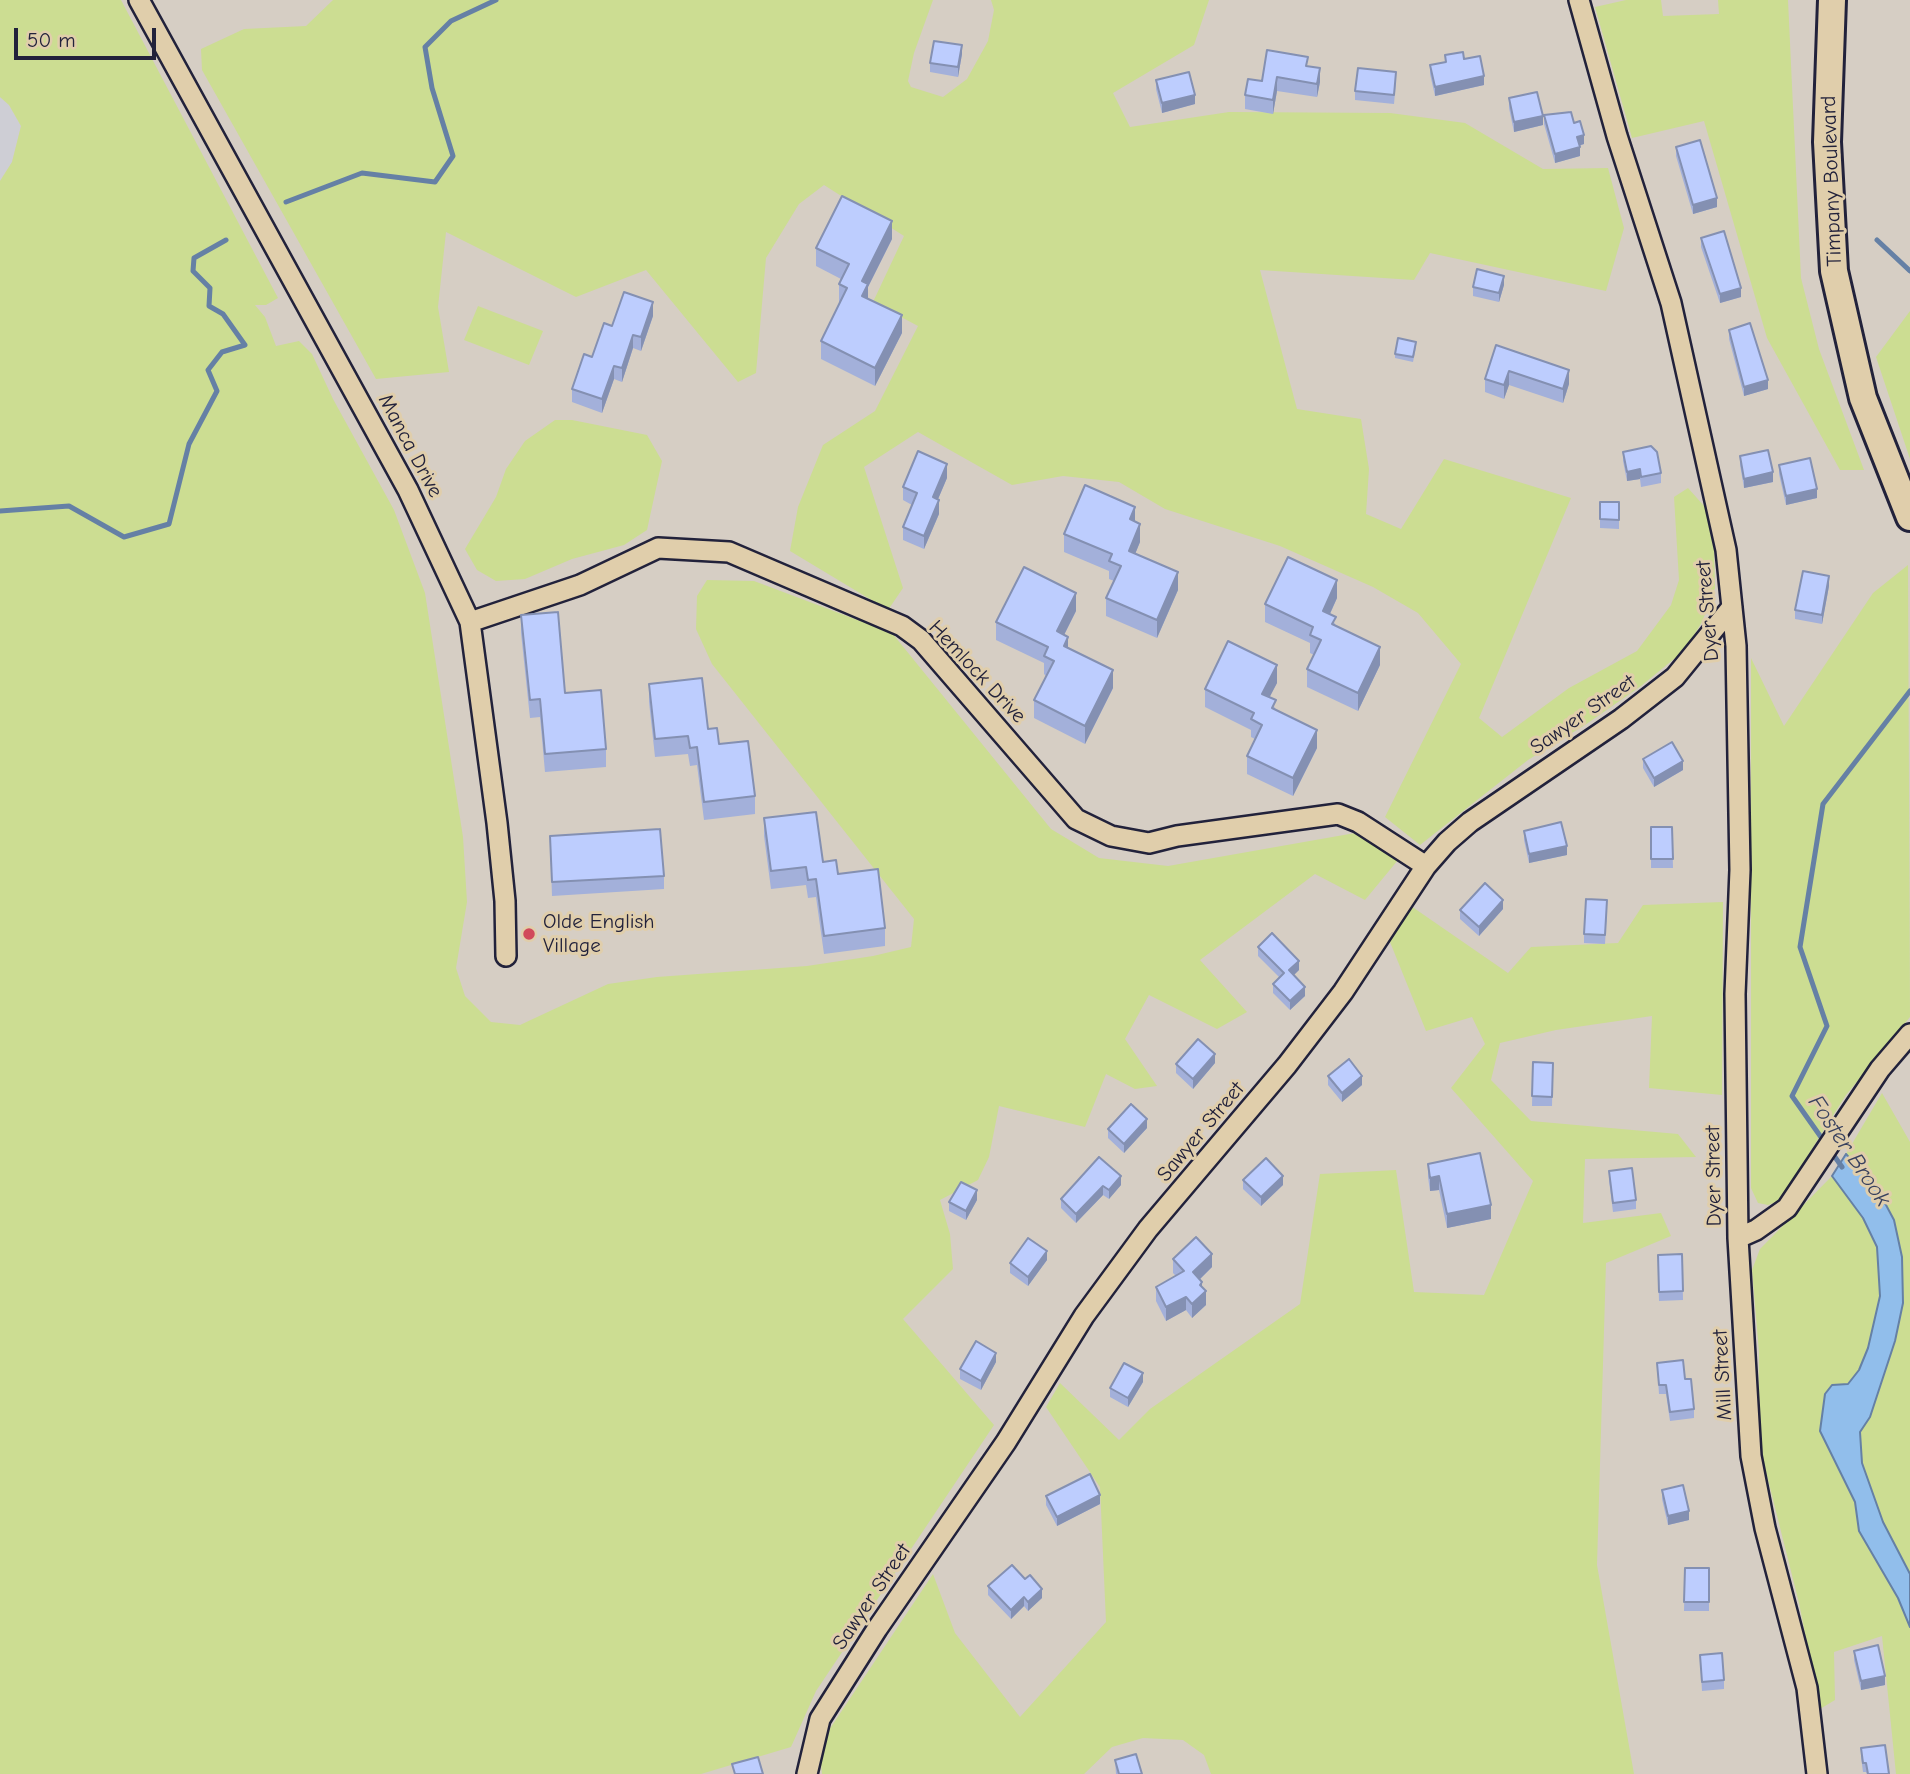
<!DOCTYPE html>
<html>
<head>
<meta charset="utf-8">
<style>
  body { margin:0 }
  #map { position:relative; width:1910px; height:1774px; overflow:hidden; background:#d6cec4; font-family:"Comic Neue",sans-serif }
  canvas { display:block }
  .scale { position:absolute; left:14px; top:28px; width:142px; height:32px; box-sizing:border-box; border:4px solid #22223b; border-top:0; padding-left:9px; font-size:21px; line-height:24px; white-space:nowrap; color:#22223b; -webkit-text-stroke:5px #e0ceab; paint-order:stroke }
</style>
</head>
<body>
<div id="map">
<canvas width="1910" height="1774"></canvas>
<div class="scale">50 m</div>
</div>
<script>
const context = document.querySelector('canvas').getContext('2d');
context.lineJoin = 'round';
function fillPath(path, color) {
  context.fillStyle = color;
  context.fill(path, 'evenodd');
}
function shape(rows) {
  const path = new Path2D();
  for (const r of rows) {
    path.moveTo(r[0], r[1]);
    for (let i = 2; i < r.length; i += 2) path.lineTo(r[i], r[i + 1]);
  }
  return path;
}
function trace(path, color, width, dash) {
  context.strokeStyle = color;
  context.lineWidth = width;
  context.lineCap = dash ? 'butt' : 'round';
  context.setLineDash(dash || []);
  context.stroke(path);
}
function drawText(font, color, halo, rows, align = 'center') {
  context.font = font + ' "Comic Neue",sans-serif';
  context.lineWidth = 6;
  context.setLineDash([]);
  context.textBaseline = 'middle';
  context.strokeStyle = halo;
  context.fillStyle = color;
  for (const [text, x, y, turn = 0] of rows) {
    context.save();
    context.translate(x, y);
    context.rotate((+turn || 0) * Math.PI / 180);
    context.textAlign = isNaN(turn) ? turn : align;
    if (halo) context.strokeText(text, 0, 0);
    context.fillText(text, 0, 0);
    context.restore();
  }
}
fillPath(shape([
  [0,97,9,105,21,126,12,162,0,181]
]), '#ceced5');
fillPath(shape([
  [0,0,121,0,278,298,266,305,255,305,265,317,276,346,299,341,312,354,333,399,394,510,425,593,463,837,467,902,456,968,465,996,491,1022,520,1025,608,984,657,977,807,966,873,956,911,947,914,919,712,664,696,629,697,596,707,580,754,581,892,633,1051,829,1099,858,1168,866,1355,833,1398,860,1365,900,1315,874,1200,960,1247,1012,1217,1029,1149,995,1125,1039,1157,1086,1135,1089,1106,1074,1085,1127,999,1106,989,1157,978,1180,940,1200,950,1234,953,1269,903,1319,994,1425,816,1691,791,1747,701,1774,0,1774,0,181,12,162,21,126,9,105,0,97],
  [333,0,933,0,914,53,908,81,911,87,943,97,967,79,988,41,994,10,991,0,1209,0,1194,45,1113,93,1130,127,1229,112,1390,113,1465,123,1543,169,1608,168,1624,228,1606,291,1430,253,1414,280,1260,270,1297,409,1361,419,1369,469,1366,514,1401,529,1444,459,1571,498,1479,718,1502,737,1569,688,1637,651,1671,605,1679,580,1674,497,1688,488,1705,507,1714,550,1715,588,1702,622,1685,650,1641,686,1585,725,1528,760,1420,845,1385,817,1461,664,1418,613,1373,587,1280,546,1165,509,1119,482,1063,476,1012,485,918,432,864,467,903,588,888,610,790,551,798,507,823,445,875,411,918,326,873,302,904,236,824,185,799,204,766,258,756,373,738,382,646,270,576,297,446,232,438,307,449,372,376,379,202,70,201,49,244,29,306,26],
  [1626,0,1661,0,1663,16,1719,14,1718,0,1788,0,1801,278,1819,349,1864,470,1840,470,1767,338,1704,121,1632,138,1595,7],
  [478,306,543,331,529,365,464,340],
  [1910,311,1910,459,1876,357],
  [555,420,572,420,647,435,662,461,647,530,624,545,572,559,525,579,496,581,477,570,465,549,496,497,506,469,525,441],
  [1908,565,1910,1017,1846,1095,1779,1201,1768,1205,1758,1203,1751,1188,1751,658,1784,726,1873,593],
  [1723,902,1722,1095,1649,1088,1652,1016,1556,1030,1500,1043,1491,1080,1531,1121,1678,1134,1696,1157,1585,1159,1583,1223,1661,1213,1671,1236,1606,1263,1597,1565,1634,1774,1211,1774,1204,1755,1183,1740,1143,1738,1112,1747,1084,1774,822,1774,820,1754,827,1733,933,1574,955,1633,1020,1717,1106,1622,1100,1487,1046,1407,1060,1383,1119,1440,1150,1409,1300,1304,1320,1174,1396,1170,1414,1292,1484,1295,1533,1181,1451,1088,1485,1044,1472,1017,1426,1031,1390,942,1411,906,1508,973,1531,947,1618,943,1643,905],
  [1882,1093,1910,1142,1910,1774,1896,1774,1882,1636,1834,1652,1835,1700,1820,1709,1799,1603,1758,1440,1759,1352,1752,1270,1760,1249,1832,1176,1863,1218,1877,1247,1881,1274,1886,1250,1846,1154]
]), '#ccdd92');
const water = shape([
  [1846,1154,1878,1190,1894,1220,1902,1257,1903,1303,1895,1341,1870,1417,1860,1432,1862,1463,1883,1522,1910,1574,1910,1627,1898,1598,1859,1531,1855,1502,1820,1431,1825,1394,1832,1385,1848,1384,1859,1370,1868,1348,1880,1296,1877,1247,1863,1218,1832,1176,1846,1154]
]);
fillPath(water, '#91beeb');
trace(water, '#6580a5', 2);
trace(shape([
  [286,202,362,173,435,182,453,156,432,88,425,47,451,21,496,0],
  [1877,240,1910,271],
  [0,511,69,506,124,537,169,524,189,444,217,391,208,370,222,352,245,345,223,314,209,306,210,288,193,271,194,258,226,240],
  [1842,1167,1792,1096,1827,1026,1800,947,1823,804,1910,691]
]), '#6580a5', 5);
const minor = shape([
  [139,0,408,490,470,622,497,823,505,901,506,956],
  [1579,0,1617,136,1671,303,1726,550,1736,646,1740,870,1735,994,1738,1238,1751,1456,1765,1528,1807,1688,1817,1774],
  [470,622,580,585,658,548,729,552,902,626,921,640,1076,819,1111,836,1149,843,1177,836,1338,814,1358,822,1426,866],
  [1738,1238,1756,1230,1787,1208,1880,1069,1910,1034],
  [807,1774,820,1719,877,1629,1006,1442,1084,1316,1148,1229,1287,1065,1343,992,1426,866,1447,842,1470,822,1621,719,1675,677,1732,607]
]);
const secondary = shape([
  [1832,0,1827,142,1834,271,1863,398,1910,517]
]);
trace(minor, '#22223b', 24);
trace(secondary, '#22223b', 32);
trace(minor, '#e0ceab', 19);
trace(secondary, '#e0ceab', 26);
fillPath(shape([
  [962,54,958,77,930,72,930,63],
  [1445,55,1464,59,1484,85,1435,96,1430,74,1430,65,1445,62],
  [1308,66,1320,82,1317,97,1277,91,1273,114,1245,109,1245,95,1262,81],
  [1156,80,1195,104,1162,113,1156,89],
  [1396,81,1394,104,1355,100,1355,91],
  [1509,98,1543,125,1514,132,1509,108],
  [1544,115,1574,123,1584,144,1579,146,1580,156,1555,163,1544,124],
  [1676,147,1717,207,1693,214,1676,156],
  [1701,238,1741,297,1720,303,1701,247],
  [892,239,868,287,868,299,902,333,875,386,821,359,821,341,840,303,839,302,839,284,841,279,816,266,816,248],
  [1504,285,1499,302,1473,296,1473,287],
  [653,316,641,351,633,348,622,382,614,379,602,413,572,402,572,389,612,326],
  [1729,330,1768,389,1744,396,1729,339],
  [1496,345,1569,384,1563,403,1509,385,1504,399,1485,392,1485,379],
  [1416,347,1413,362,1395,358,1395,354],
  [1623,452,1661,473,1661,483,1641,487,1640,479,1627,481,1623,461],
  [1740,456,1773,482,1744,488,1740,465],
  [1779,465,1817,498,1786,505,1779,474],
  [947,478,938,499,939,514,924,549,903,540,903,527,912,505,903,500,903,487],
  [1600,502,1619,502,1619,529,1600,528],
  [1135,522,1140,542,1135,554,1178,590,1157,638,1106,616,1106,598,1114,581,1109,579,1109,571,1064,552,1064,534],
  [1829,586,1822,624,1795,619,1795,610],
  [1337,598,1330,614,1336,626,1380,665,1358,711,1307,687,1307,669,1314,655,1310,653,1310,643,1265,622,1265,604],
  [1076,611,1064,635,1068,648,1113,688,1085,744,1034,718,1034,700,1046,676,1044,674,1044,663,996,640,996,622],
  [521,615,565,693,606,749,606,767,545,772,540,717,530,718,521,633],
  [1277,683,1269,697,1276,710,1317,748,1293,796,1247,774,1247,756,1255,739,1251,737,1251,730,1205,707,1205,689],
  [649,684,708,729,755,796,755,814,704,820,697,765,690,766,688,754,655,757,649,702],
  [1643,759,1683,770,1654,787,1643,768],
  [764,818,838,874,885,928,885,946,824,954,816,897,808,898,806,885,771,889,764,836],
  [1651,827,1672,827,1673,868,1651,868],
  [1524,831,1567,855,1529,863,1524,840],
  [550,836,664,876,664,889,552,896],
  [1503,909,1479,936,1460,919,1460,910],
  [1607,909,1605,944,1584,943,1584,934],
  [1258,947,1299,970,1293,975,1305,996,1290,1010,1273,993,1273,984,1279,977,1258,956],
  [1533,1062,1553,1063,1552,1106,1532,1106],
  [1215,1063,1193,1089,1176,1073,1176,1064],
  [1328,1076,1362,1085,1342,1102,1328,1085],
  [1147,1128,1124,1153,1108,1138,1108,1129],
  [1099,1157,1121,1185,1109,1199,1103,1195,1076,1223,1061,1208,1061,1199],
  [1428,1164,1491,1219,1447,1228,1439,1190,1430,1191,1428,1177],
  [1609,1171,1636,1200,1636,1209,1613,1212,1609,1180],
  [1243,1180,1283,1185,1261,1206,1243,1189],
  [977,1200,966,1220,949,1211,949,1202],
  [1682,1254,1683,1300,1659,1301,1658,1255],
  [1173,1259,1212,1267,1200,1279,1206,1305,1192,1318,1186,1310,1166,1321,1156,1301,1156,1287,1176,1276,1173,1273],
  [1047,1260,1028,1286,1010,1273,1010,1263],
  [996,1362,981,1390,960,1379,960,1369],
  [1657,1363,1685,1379,1694,1409,1694,1418,1670,1421,1666,1394,1659,1394],
  [1143,1382,1128,1407,1110,1397,1110,1388],
  [1662,1490,1689,1520,1668,1525,1662,1499],
  [1046,1496,1100,1504,1057,1526,1046,1505],
  [1685,1568,1709,1568,1709,1611,1684,1611],
  [1025,1579,1042,1598,1028,1611,1024,1606,1011,1619,988,1595,988,1586],
  [1854,1651,1885,1685,1861,1690,1854,1660],
  [1700,1655,1724,1680,1724,1689,1702,1691],
  [1861,1748,1889,1774,1867,1774,1866,1772,1863,1772,1861,1757],
  [1115,1760,1142,1774,1116,1774]
]), '#a3b0da');
fillPath(shape([
  [962,45,962,54,958,77,958,67],
  [1320,68,1320,82,1317,97,1317,84],
  [1484,76,1484,85,1435,96,1435,87],
  [1277,77,1277,91,1273,114,1273,100],
  [1195,95,1195,104,1162,113,1162,103],
  [1543,116,1543,125,1514,132,1514,122],
  [1584,135,1584,144,1577,146,1577,137],
  [1580,147,1580,156,1555,163,1555,154],
  [1717,198,1717,207,1693,214,1693,205],
  [892,221,892,239,868,287,868,302,862,314,862,281],
  [1504,276,1504,285,1499,302,1499,293],
  [1741,288,1741,297,1720,303,1720,294],
  [653,302,653,316,641,351,641,337],
  [902,315,902,333,875,386,875,368],
  [633,335,633,348,622,382,622,368],
  [614,366,614,379,602,413,602,399],
  [1569,370,1569,384,1563,403,1563,389],
  [1509,371,1509,385,1504,399,1504,385],
  [1768,380,1768,389,1744,396,1744,387],
  [947,464,947,478,933,511,933,497],
  [1640,469,1640,479,1627,481,1627,472],
  [1773,472,1773,482,1744,488,1744,479],
  [1817,489,1817,498,1786,505,1786,496],
  [939,500,939,514,924,549,924,536],
  [1135,507,1135,525,1130,519],
  [1140,524,1140,542,1129,569,1129,551],
  [1178,572,1178,590,1157,638,1157,620],
  [1829,576,1829,586,1822,624,1822,615],
  [1337,580,1337,598,1323,629,1323,611],
  [1076,593,1076,611,1057,649,1057,631],
  [1068,637,1068,655,1064,646],
  [1380,647,1380,665,1358,711,1358,693],
  [1277,665,1277,683,1262,712,1262,694],
  [1113,670,1113,688,1085,744,1085,726],
  [1317,730,1317,748,1293,796,1293,778],
  [1683,761,1683,770,1654,787,1654,778],
  [1567,846,1567,855,1529,863,1529,854],
  [1503,900,1503,909,1479,936,1479,927],
  [1299,961,1299,970,1289,980,1289,970],
  [1305,987,1305,996,1290,1010,1290,1001],
  [1215,1054,1215,1063,1193,1089,1193,1079],
  [1362,1076,1362,1085,1342,1102,1342,1093],
  [1147,1119,1147,1128,1124,1153,1124,1144],
  [1121,1176,1121,1185,1109,1199,1109,1190],
  [1283,1176,1283,1185,1261,1206,1261,1197],
  [1439,1176,1439,1190,1430,1191,1430,1178],
  [1103,1186,1103,1195,1076,1223,1076,1214],
  [977,1190,977,1200,966,1220,966,1211],
  [1491,1205,1491,1219,1447,1228,1447,1214],
  [1047,1251,1047,1260,1028,1286,1028,1277],
  [1212,1254,1212,1267,1193,1286,1193,1272],
  [1202,1282,1202,1295,1206,1291,1206,1305,1192,1318,1192,1304,1200,1285],
  [1186,1297,1186,1310,1166,1321,1166,1307],
  [996,1353,996,1362,981,1390,981,1381],
  [1143,1373,1143,1382,1128,1407,1128,1398],
  [1100,1495,1100,1504,1057,1526,1057,1517],
  [1689,1511,1689,1520,1668,1525,1668,1516],
  [1042,1589,1042,1598,1028,1611,1028,1602],
  [1024,1597,1024,1606,1011,1619,1011,1610],
  [1885,1676,1885,1685,1861,1690,1861,1681]
]), '#8490b2');
const building = shape([
  [934,41,962,45,958,67,930,63,934,41],
  [1267,50,1308,57,1306,66,1320,68,1317,84,1277,77,1273,100,1245,95,1248,79,1262,81,1267,50],
  [1463,52,1464,59,1480,56,1484,76,1435,87,1430,65,1446,62,1445,55,1463,52],
  [1358,68,1396,72,1394,95,1355,91,1358,68],
  [1189,72,1195,95,1162,103,1156,80,1189,72],
  [1537,92,1543,116,1514,122,1509,98,1537,92],
  [1571,112,1574,123,1580,121,1584,135,1577,137,1580,147,1555,154,1544,115,1571,112],
  [1700,140,1717,198,1693,205,1676,147,1700,140],
  [842,196,892,221,862,281,868,284,862,296,902,315,875,368,821,341,847,288,839,284,849,264,816,248,842,196],
  [1724,231,1741,288,1720,294,1701,238,1724,231],
  [1477,269,1504,276,1499,293,1473,287,1477,269],
  [624,292,653,302,641,337,633,335,622,368,614,366,602,399,572,389,584,354,592,357,604,323,612,326,624,292],
  [1750,323,1768,380,1744,387,1729,330,1750,323],
  [1398,338,1416,342,1413,357,1395,354,1398,338],
  [1496,345,1569,370,1563,389,1509,371,1504,385,1485,379,1496,345],
  [1651,446,1657,452,1661,473,1641,477,1640,469,1627,472,1623,452,1651,446],
  [1768,450,1773,472,1744,479,1740,456,1768,450],
  [918,451,947,464,933,497,939,500,924,536,903,527,917,493,903,487,918,451],
  [1810,458,1817,489,1786,496,1779,465,1810,458],
  [1085,485,1135,507,1130,519,1140,524,1129,551,1178,572,1157,620,1106,598,1121,566,1109,561,1112,554,1064,534,1085,485],
  [1600,502,1619,502,1619,520,1600,519,1600,502],
  [1288,557,1337,580,1323,611,1336,617,1332,624,1380,647,1358,693,1307,669,1321,640,1310,635,1313,627,1265,604,1288,557],
  [1024,567,1076,593,1057,631,1068,637,1064,646,1113,670,1085,726,1034,700,1054,661,1044,656,1048,647,996,622,1024,567],
  [1803,571,1829,576,1822,615,1795,610,1803,571],
  [558,612,565,693,601,690,606,749,545,754,540,699,530,700,521,615,558,612],
  [1228,641,1277,665,1262,694,1276,700,1272,708,1317,730,1293,778,1247,756,1262,725,1251,719,1254,713,1205,689,1228,641],
  [702,678,708,729,717,728,719,744,748,741,755,796,704,802,697,747,690,748,688,736,655,739,649,684,702,678],
  [1672,742,1683,761,1654,778,1643,759,1672,742],
  [816,812,823,862,836,860,838,874,878,869,885,928,824,936,816,879,808,880,806,867,771,871,764,818,816,812],
  [1561,822,1567,846,1529,854,1524,831,1561,822],
  [1651,827,1672,827,1673,859,1651,859,1651,827],
  [660,829,664,876,552,882,550,836,660,829],
  [1485,883,1503,900,1479,927,1460,910,1485,883],
  [1586,899,1607,900,1605,935,1584,934,1586,899],
  [1272,933,1299,961,1289,970,1305,987,1290,1001,1273,984,1284,973,1258,947,1272,933],
  [1198,1039,1215,1054,1193,1079,1176,1064,1198,1039],
  [1349,1059,1362,1076,1342,1093,1328,1076,1349,1059],
  [1533,1062,1553,1063,1552,1097,1532,1096,1533,1062],
  [1131,1104,1147,1119,1124,1144,1108,1129,1131,1104],
  [1480,1153,1491,1205,1447,1214,1439,1176,1430,1178,1428,1164,1480,1153],
  [1099,1157,1121,1176,1109,1190,1103,1186,1076,1214,1061,1199,1099,1157],
  [1266,1158,1283,1176,1261,1197,1243,1180,1266,1158],
  [1632,1168,1636,1200,1613,1203,1609,1171,1632,1168],
  [961,1182,977,1190,966,1211,949,1202,961,1182],
  [1196,1237,1212,1254,1193,1272,1202,1282,1200,1285,1206,1291,1192,1304,1186,1297,1166,1307,1156,1287,1184,1271,1173,1259,1196,1237],
  [1028,1238,1047,1251,1028,1277,1010,1263,1028,1238],
  [1682,1254,1683,1291,1659,1292,1658,1255,1682,1254],
  [976,1341,996,1353,981,1381,960,1369,976,1341],
  [1683,1360,1685,1379,1691,1379,1694,1409,1670,1412,1666,1385,1659,1385,1657,1363,1683,1360],
  [1124,1363,1143,1373,1128,1398,1110,1388,1124,1363],
  [1090,1474,1100,1495,1057,1517,1046,1496,1090,1474],
  [1683,1485,1689,1511,1668,1516,1662,1490,1683,1485],
  [1012,1565,1025,1579,1030,1575,1042,1589,1028,1602,1024,1597,1011,1610,988,1586,1012,1565],
  [1685,1568,1709,1568,1709,1602,1684,1602,1685,1568],
  [1878,1645,1885,1676,1861,1681,1854,1651,1878,1645],
  [1722,1653,1724,1680,1702,1682,1700,1655,1722,1653],
  [1885,1745,1889,1774,1868,1774,1866,1763,1863,1763,1861,1748,1885,1745],
  [1136,1754,1142,1774,1119,1774,1115,1760,1136,1754],
  [758,1757,763,1774,735,1774,732,1764,758,1757]
]);
fillPath(building, '#bdcdfe');
trace(building, '#8490b2', 2);
for (const [x, y, r, color] of [
  [529,934,7,"#d1495b"]
]) {
  const dot = new Path2D();
  dot.arc(x, y, r, 0, 2 * Math.PI);
  context.fillStyle = color;
  context.fill(dot);
  trace(dot, '#e0ceab', 2.5);
}
drawText('21px', '#22223b', '#e0ceab', [
  ["Timpany Boulevard",1832,181,-92],
  ["Manca Drive",410,446,62],
  ["Dyer Street",1708,611,-95],
  ["Hemlock Drive",977,672,47],
  ["Sawyer Street",1583,715,-35],
  ["Sawyer Street",1201,1132,-50],
  ["Dyer Street",1714,1176,-91],
  ["Mill Street",1723,1375,-93],
  ["Sawyer Street",872,1597,-56]
]);
drawText('21px', '#22223b', '#e0ceab', [
  ["Olde English",543,922],
  ["Village",543,946]
], 'left');
drawText('italic 23px', '#38415e', '#e0ceab', [
  ["Foster Brook",1849,1151,56]
]);
</script>
</body>
</html>
